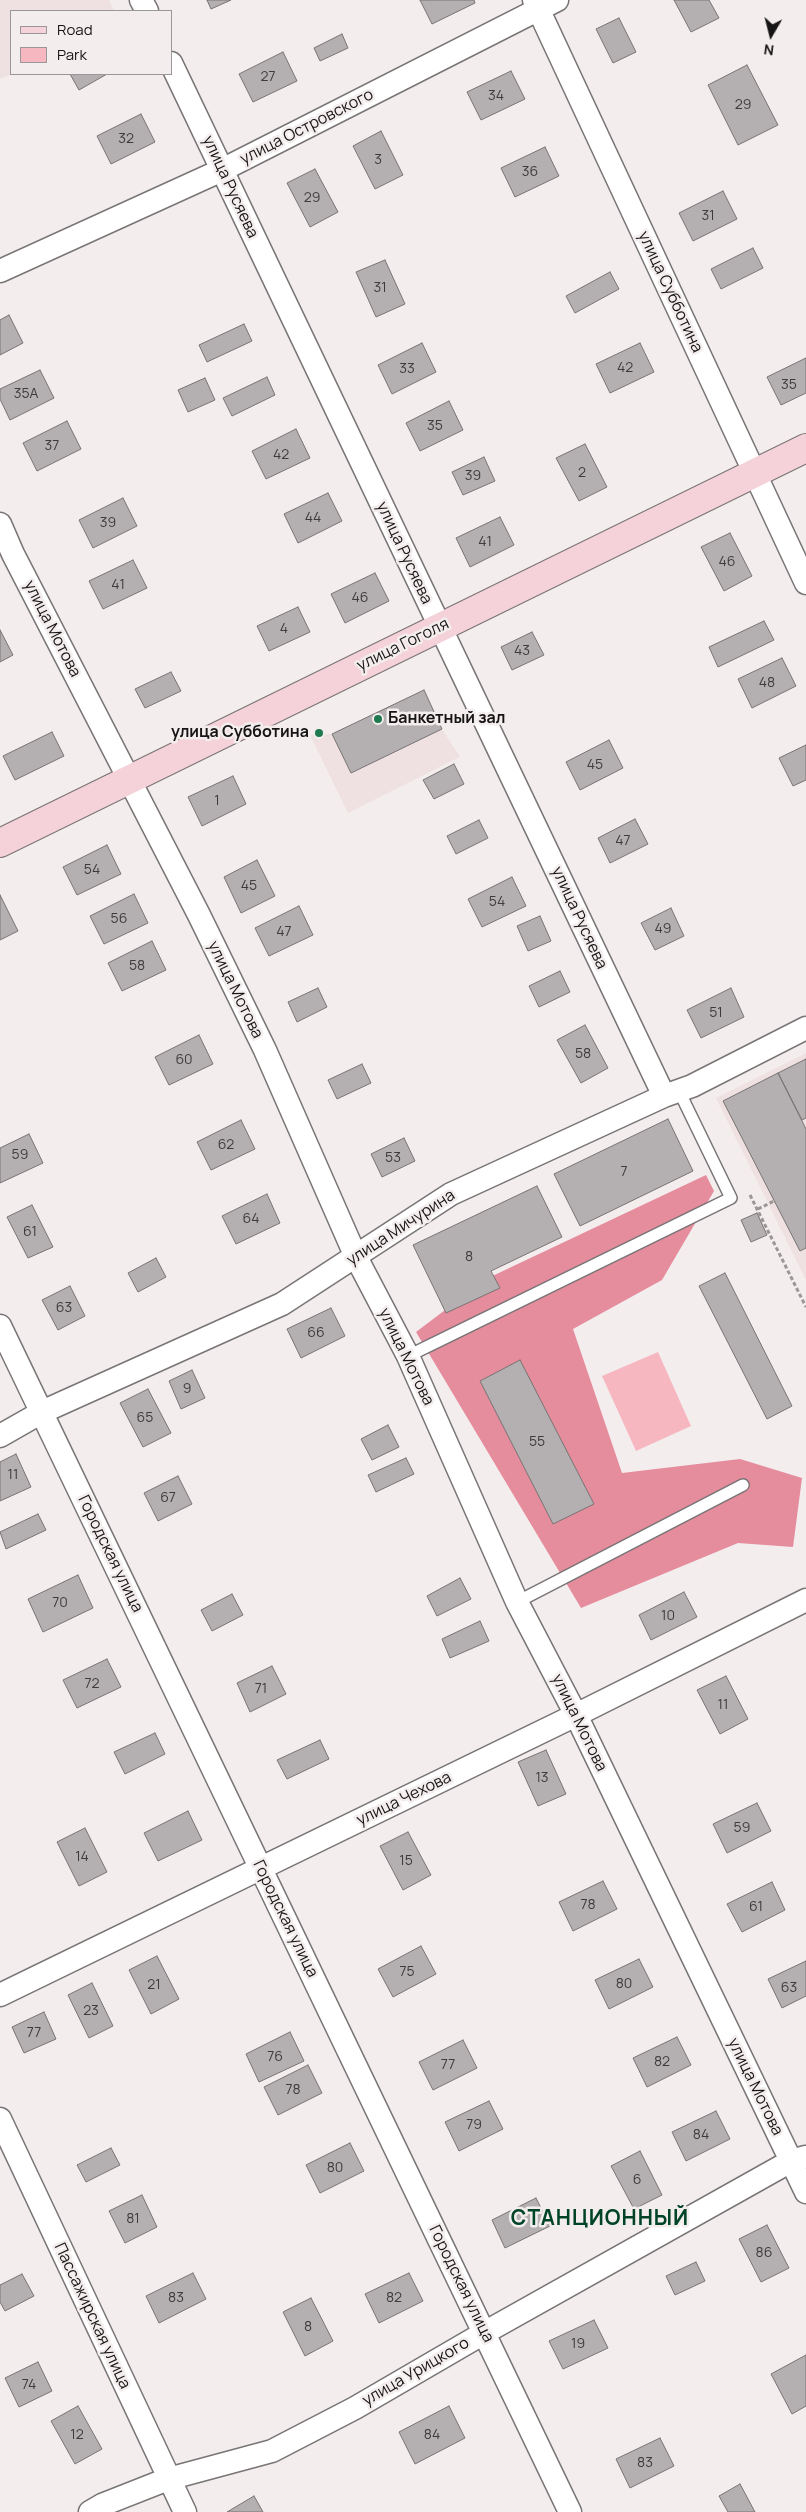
<!DOCTYPE html>
<html>
<head>
<meta charset="utf-8">
<style>
  body { margin:0 }
  #map { position:relative; width:806px; height:2512px; overflow:hidden; background:#f3edee; font-family:Manrope,sans-serif }
  canvas { display:block }
  .legend { position:absolute; left:10px; top:10px; width:162px; height:65px; box-sizing:border-box; background:#f3edee; border:1px solid #9b9697; margin:0; padding:6px 9px; list-style:none; font-size:15px; color:#161414 }
  .legend li { display:flex; align-items:center; gap:10px; height:25px }
  .legend b { width:25px; border:1px solid #9b9697 }
  .north { position:absolute; left:746px; top:10px; width:50px; height:50px; -webkit-text-stroke:4px #f3edee; paint-order:stroke; rotate:188deg; font-size:14px; font-weight:700; line-height:20px; text-align:center; color:#161414 }
  .north::after { content:''; display:block; margin:auto; width:18px; height:22px; background:#161414; clip-path:polygon(50% 0,100% 100%,50% 72%,0 100%) }
</style>
</head>
<body>
<div id="map">
<canvas width="806" height="2512"></canvas>
<ul class="legend">
<li><b style="height:6px;background:#f5d2da"></b>Road</li>
<li><b style="height:14px;background:#f7b7c1"></b>Park</li>
</ul>
<div class="north">N</div>
</div>
<script>
const context = document.querySelector('canvas').getContext('2d');
context.lineJoin = 'round';
function fillPath(path, color) {
  context.fillStyle = color;
  context.fill(path, 'evenodd');
}
function shape(rows) {
  const path = new Path2D();
  for (const r of rows) {
    path.moveTo(r[0], r[1]);
    for (let i = 2; i < r.length; i += 2) path.lineTo(r[i], r[i + 1]);
  }
  return path;
}
function trace(path, color, width, dash) {
  context.strokeStyle = color;
  context.lineWidth = width;
  context.lineCap = dash ? 'butt' : 'round';
  context.setLineDash(dash || []);
  context.stroke(path);
}
function drawText(font, color, halo, rows, align = 'center') {
  context.font = font + ' Manrope,sans-serif';
  context.lineWidth = 5;
  context.setLineDash([]);
  context.textBaseline = 'middle';
  context.strokeStyle = halo;
  context.fillStyle = color;
  for (const [text, x, y, turn = 0] of rows) {
    context.save();
    context.translate(x, y);
    context.rotate((+turn || 0) * Math.PI / 180);
    context.textAlign = isNaN(turn) ? turn : align;
    if (halo) context.strokeText(text, 0, 0);
    context.fillText(text, 0, 0);
    context.restore();
  }
}
fillPath(shape([
  [0,0,109,0,114,11,11,11,12,74,0,79],
  [424,690,442,729,460,757,348,813,310,735,332,734],
  [806,1053,806,1280,716,1098]
]), '#efe0e2');
fillPath(shape([
  [658,1352,691,1426,636,1451,602,1376]
]), '#f7b7c1');
fillPath(shape([
  [706,1175,714,1191,662,1280,573,1329,622,1473,740,1459,802,1478,793,1547,738,1543,581,1608,416,1332,486,1279]
]), '#e58c9d');
const building = shape([
  [207,0,231,0,211,9,207,0],
  [420,0,474,0,475,3,432,24,420,0],
  [674,0,709,0,719,18,691,32,674,0],
  [619,18,636,52,613,63,596,29,619,18],
  [342,34,348,48,320,61,314,48,342,34],
  [283,52,297,81,253,102,239,74,283,52],
  [747,65,778,125,738,145,708,85,747,65],
  [511,71,525,99,481,120,467,92,511,71],
  [70,74,107,74,79,90,70,74],
  [141,114,155,142,111,164,97,136,141,114],
  [381,131,403,175,375,189,353,146,381,131],
  [545,147,559,176,515,197,501,168,545,147],
  [315,169,338,212,310,227,287,183,315,169],
  [723,191,737,219,693,241,679,213,723,191],
  [753,248,763,268,721,289,711,269,753,248],
  [385,260,405,304,376,317,356,272,385,260],
  [610,272,619,289,575,313,566,296,610,272],
  [9,315,23,343,0,355,0,320,9,315],
  [244,324,252,341,207,362,199,345,244,324],
  [422,343,436,372,392,394,378,365,422,343],
  [640,343,654,372,610,393,596,364,640,343],
  [806,358,806,393,781,405,767,377,806,358],
  [40,370,54,398,10,420,0,399,0,389,40,370],
  [267,377,275,395,232,416,223,398,267,377],
  [205,378,215,400,188,412,178,390,205,378],
  [449,401,463,430,420,451,406,423,449,401],
  [67,421,81,449,37,471,23,443,67,421],
  [296,429,310,458,266,479,252,451,296,429],
  [585,444,607,487,579,501,556,458,585,444],
  [484,457,495,481,463,495,452,472,484,457],
  [328,493,342,521,298,543,284,514,328,493],
  [123,498,137,526,93,548,79,520,123,498],
  [500,517,514,545,470,567,456,538,500,517],
  [730,533,752,576,724,591,701,547,730,533],
  [133,560,147,588,103,609,89,581,133,560],
  [375,573,389,601,345,623,331,594,375,573],
  [298,607,310,632,269,651,257,626,298,607],
  [764,621,774,640,718,667,709,647,764,621],
  [0,630,13,655,0,662,0,630],
  [532,632,544,655,512,670,501,647,532,632],
  [782,658,796,686,752,708,738,679,782,658],
  [171,672,181,691,145,708,135,689,171,672],
  [424,690,442,729,351,773,332,734,424,690],
  [52,732,64,756,15,780,3,756,52,732],
  [609,740,623,768,580,790,566,762,609,740],
  [806,745,806,780,793,786,779,758,806,745],
  [454,764,464,784,434,799,423,780,454,764],
  [233,776,246,804,202,826,188,797,233,776],
  [635,819,648,844,610,863,598,838,635,819],
  [479,820,488,838,456,854,447,836,479,820],
  [107,845,121,874,77,895,63,867,107,845],
  [257,860,275,896,241,913,224,877,257,860],
  [512,877,526,906,482,927,468,899,512,877],
  [134,894,148,923,104,944,90,916,134,894],
  [0,895,18,931,0,940,0,895],
  [299,906,313,935,269,956,255,928,299,906],
  [671,908,684,936,655,950,641,923,671,908],
  [540,916,551,941,528,951,517,926,540,916],
  [152,941,166,970,122,991,108,963,152,941],
  [560,971,570,992,539,1007,529,986,560,971],
  [318,988,327,1007,297,1022,288,1002,318,988],
  [731,988,744,1017,701,1038,687,1010,731,988],
  [585,1025,608,1068,581,1083,557,1040,585,1025],
  [199,1035,213,1064,169,1085,155,1057,199,1035],
  [806,1059,806,1118,802,1120,778,1073,806,1059],
  [362,1064,371,1083,337,1099,328,1080,362,1064],
  [778,1073,806,1129,806,1248,800,1251,723,1101,778,1073],
  [668,1119,693,1171,580,1226,554,1174,668,1119],
  [241,1120,255,1149,211,1170,197,1142,241,1120],
  [29,1134,43,1163,0,1183,0,1148,29,1134],
  [404,1138,415,1161,382,1177,371,1154,404,1138],
  [537,1186,562,1237,491,1271,500,1288,446,1313,413,1245,537,1186],
  [267,1194,280,1223,236,1244,222,1216,267,1194],
  [32,1205,53,1247,28,1258,7,1217,32,1205],
  [757,1213,767,1235,751,1242,741,1220,757,1213],
  [156,1258,166,1277,138,1292,128,1273,156,1258],
  [725,1273,792,1406,767,1419,699,1286,725,1273],
  [70,1286,85,1316,58,1330,42,1300,70,1286],
  [331,1308,345,1336,301,1358,287,1329,331,1308],
  [520,1360,594,1504,553,1524,480,1381,520,1360],
  [192,1370,205,1398,181,1409,169,1381,192,1370],
  [148,1389,171,1433,143,1447,120,1403,148,1389],
  [388,1425,399,1447,372,1460,361,1439,388,1425],
  [16,1454,31,1487,0,1501,0,1462,16,1454],
  [406,1458,414,1474,376,1492,368,1475,406,1458],
  [178,1476,192,1504,158,1521,144,1493,178,1476],
  [38,1514,46,1530,6,1549,0,1532,38,1514],
  [78,1575,93,1608,43,1632,28,1599,78,1575],
  [460,1578,471,1599,437,1616,427,1596,460,1578],
  [684,1592,697,1617,651,1640,639,1615,684,1592],
  [232,1594,243,1615,212,1631,201,1610,232,1594],
  [480,1621,489,1641,450,1658,442,1639,480,1621],
  [107,1659,121,1687,77,1708,63,1680,107,1659],
  [272,1666,286,1694,250,1712,237,1683,272,1666],
  [726,1676,748,1719,720,1734,697,1690,726,1676],
  [155,1733,165,1754,125,1774,114,1752,155,1733],
  [320,1740,329,1759,287,1779,277,1760,320,1740],
  [546,1750,566,1794,538,1806,518,1762,546,1750],
  [757,1803,771,1831,727,1853,713,1824,757,1803],
  [188,1811,202,1840,158,1861,144,1833,188,1811],
  [85,1828,107,1872,79,1886,57,1842,85,1828],
  [408,1832,431,1875,403,1890,380,1846,408,1832],
  [603,1881,617,1909,573,1931,559,1902,603,1881],
  [772,1882,785,1910,742,1932,727,1904,772,1882],
  [421,1946,436,1974,393,1997,378,1969,421,1946],
  [157,1956,179,1999,151,2014,129,1970,157,1956],
  [639,1959,653,1987,609,2009,595,1980,639,1959],
  [806,1961,806,1996,782,2008,768,1979,806,1961],
  [92,1983,113,2026,89,2038,68,1995,92,1983],
  [44,2012,56,2039,24,2053,12,2027,44,2012],
  [290,2032,304,2061,259,2082,246,2054,290,2032],
  [677,2037,691,2065,647,2087,633,2058,677,2037],
  [463,2040,477,2068,433,2090,419,2062,463,2040],
  [308,2065,322,2093,278,2115,264,2087,308,2065],
  [489,2101,503,2129,459,2151,445,2122,489,2101],
  [716,2111,730,2139,686,2161,672,2132,716,2111],
  [350,2143,364,2171,320,2193,306,2165,350,2143],
  [111,2148,120,2165,86,2182,77,2165,111,2148],
  [640,2151,662,2195,634,2209,611,2166,640,2151],
  [142,2195,157,2227,125,2243,109,2211,142,2195],
  [536,2198,550,2226,505,2248,492,2220,536,2198],
  [767,2225,789,2268,761,2282,739,2239,767,2225],
  [696,2262,705,2281,675,2295,666,2276,696,2262],
  [193,2273,206,2299,159,2323,146,2296,193,2273],
  [409,2273,423,2301,379,2323,365,2294,409,2273],
  [22,2274,34,2296,5,2311,0,2302,0,2285,22,2274],
  [311,2298,333,2341,305,2356,283,2312,311,2298],
  [594,2320,608,2348,563,2369,549,2341,594,2320],
  [806,2355,806,2406,792,2414,771,2374,806,2355],
  [38,2362,52,2391,19,2407,5,2378,38,2362],
  [78,2406,102,2449,75,2464,51,2421,78,2406],
  [449,2406,465,2438,415,2464,399,2432,449,2406],
  [660,2438,674,2466,630,2488,616,2459,660,2438],
  [740,2484,755,2512,728,2512,719,2496,740,2484],
  [254,2496,263,2512,227,2512,254,2496]
]);
fillPath(building, '#b4afb0');
trace(building, '#787474', 1);
const lane = shape([
  [408,1356,731,1198,679,1091],
  [517,1602,743,1485]
]);
const street = shape([
  [141,0,147,11],
  [534,0,806,583],
  [171,63,664,1096],
  [0,271,222,170,557,0],
  [0,524,13,554,199,915,265,1050,356,1257,408,1356,517,1602,576,1715,806,2192],
  [0,1326,570,2512],
  [0,1436,42,1412,282,1304,451,1194,664,1096,692,1086,806,1028],
  [0,1995,576,1715,806,1600],
  [0,2119,185,2512],
  [90,2512,102,2505,168,2479,272,2451,355,2408,484,2333,791,2161,805,2157]
]);
const secondary = shape([
  [0,843,806,448]
]);
trace(lane, '#797475', 14);
trace(street, '#797475', 25);
trace(secondary, '#797475', 30);
trace(shape([
  [750,1195,806,1307],
  [758,1209,774,1201]
]), '#9b9797', 3, [4, 2.5]);
trace(lane, '#fff', 11);
trace(street, '#fff', 22);
trace(secondary, '#f5d2da', 28);
for (const [x, y, r, color] of [
  [378,719,5,"#1e794e"],
  [319,733,5,"#1e794e"]
]) {
  const dot = new Path2D();
  dot.arc(x, y, r, 0, 2 * Math.PI);
  context.fillStyle = color;
  context.fill(dot);
  trace(dot, '#f3edee', 2);
}
drawText('14px', '#3e3b3b', null, [
  ["27",268,77],
  ["34",496,96],
  ["29",743,105],
  ["32",126,139],
  ["3",378,160],
  ["36",530,172],
  ["29",312,198],
  ["31",708,216],
  ["31",380,288],
  ["42",625,368],
  ["33",407,369],
  ["35",789,385],
  ["35А",26,394],
  ["35",435,426],
  ["37",52,446],
  ["42",281,455],
  ["2",582,473],
  ["39",473,476],
  ["44",313,518],
  ["39",108,523],
  ["41",485,542],
  ["46",727,562],
  ["41",118,585],
  ["46",360,598],
  ["4",284,629],
  ["43",522,651],
  ["48",767,683],
  ["45",595,765],
  ["1",217,801],
  ["47",623,841],
  ["54",92,870],
  ["45",249,886],
  ["54",497,902],
  ["56",119,919],
  ["49",663,929],
  ["47",284,932],
  ["58",137,966],
  ["51",716,1013],
  ["58",583,1054],
  ["60",184,1060],
  ["62",226,1145],
  ["59",20,1155],
  ["53",393,1158],
  ["7",624,1172],
  ["64",251,1219],
  ["61",30,1232],
  ["8",469,1257],
  ["63",64,1308],
  ["66",316,1333],
  ["9",187,1389],
  ["65",145,1418],
  ["55",537,1442],
  ["11",13,1475],
  ["67",168,1498],
  ["70",60,1603],
  ["10",668,1616],
  ["72",92,1684],
  ["71",261,1689],
  ["11",723,1705],
  ["13",542,1778],
  ["59",742,1828],
  ["14",82,1857],
  ["15",406,1861],
  ["78",588,1905],
  ["61",756,1907],
  ["75",407,1972],
  ["80",624,1984],
  ["21",154,1985],
  ["63",789,1988],
  ["23",91,2011],
  ["77",34,2033],
  ["76",275,2057],
  ["82",662,2062],
  ["77",448,2065],
  ["78",293,2090],
  ["79",474,2125],
  ["84",701,2135],
  ["80",335,2168],
  ["6",637,2180],
  ["81",133,2219],
  ["86",764,2253],
  ["83",176,2298],
  ["82",394,2298],
  ["8",308,2327],
  ["19",578,2344],
  ["74",29,2385],
  ["12",77,2435],
  ["84",432,2435],
  ["83",645,2463]
]);
drawText('16px', '#161414', '#f3edee', [
  ["улица Островского",307,127,-27],
  ["улица Русяева",230,187,65],
  ["улица Субботина",670,292,65],
  ["улица Русяева",404,553,65],
  ["улица Мотова",52,629,63],
  ["улица Гоголя",403,645,-26],
  ["улица Русяева",579,918,65],
  ["улица Мотова",235,990,64],
  ["улица Мичурина",401,1228,-33],
  ["улица Мотова",406,1357,64],
  ["Городская улица",110,1554,64],
  ["улица Мотова",579,1723,64],
  ["улица Чехова",404,1799,-26],
  ["Городская улица",285,1919,64],
  ["улица Мотова",755,2087,64],
  ["Городская улица",461,2284,64],
  ["Пассажирская улица",92,2316,65],
  ["улица Урицкого",416,2372,-30]
]);
drawText('bold 16px', '#161414', '#f3edee', [
  ["Банкетный зал",388,719],
  ["улица Субботина",309,733,"right"]
], 'left');
context.letterSpacing = '1px';
drawText('bold 21px', '#004428', '#f3edee', [
  ["СТАНЦИОННЫЙ",600,2219]
]);
context.letterSpacing = '0px';
</script>
</body>
</html>
